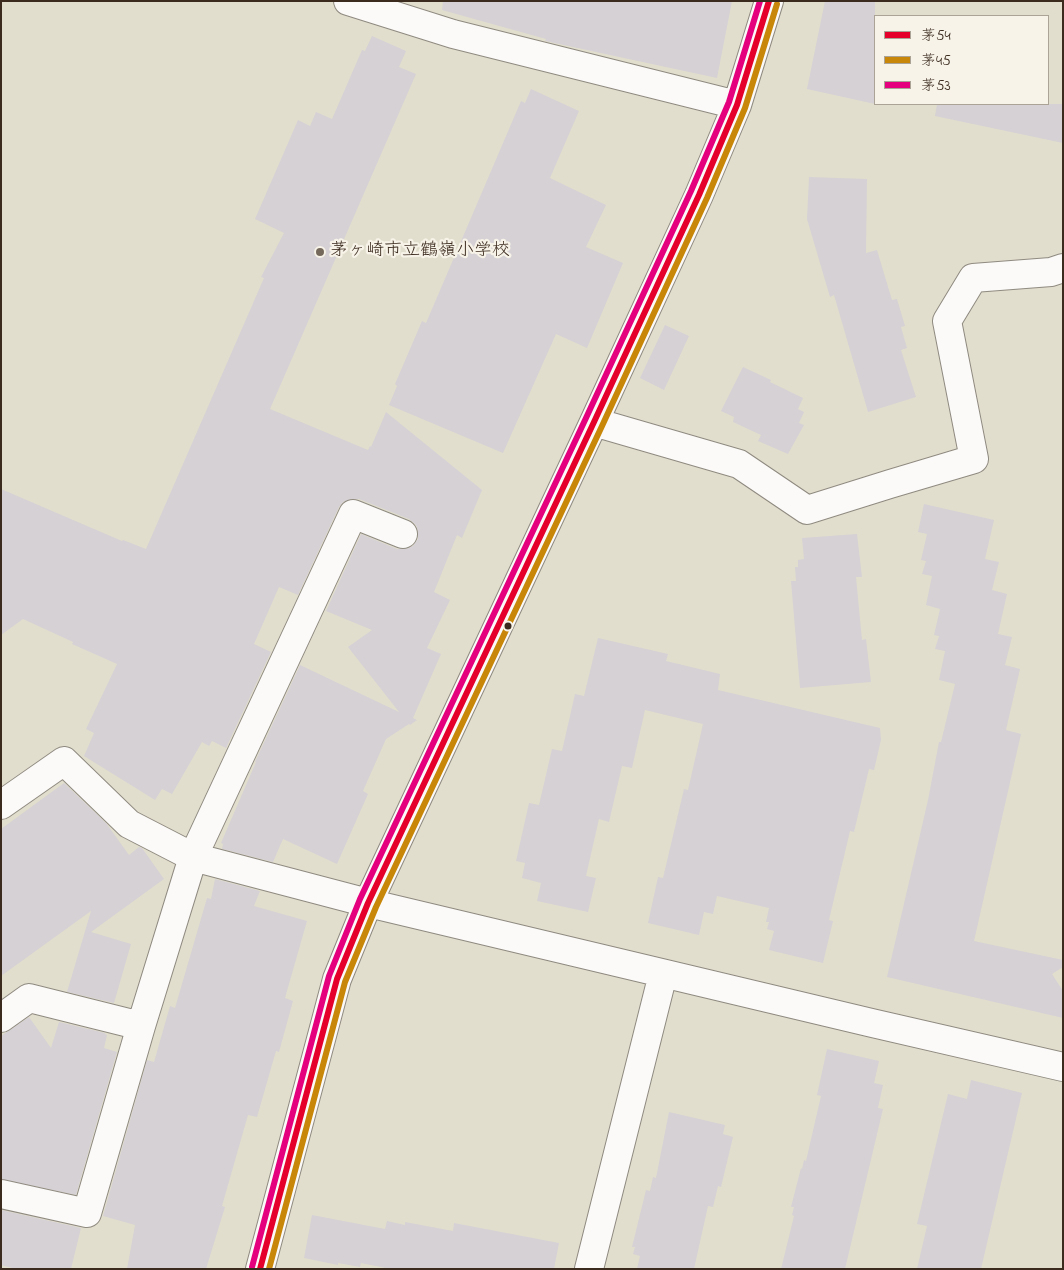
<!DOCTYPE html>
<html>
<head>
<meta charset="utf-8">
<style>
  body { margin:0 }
  #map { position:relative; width:1064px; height:1270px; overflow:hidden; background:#e2decd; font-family:"Indie Flower","Klee One",sans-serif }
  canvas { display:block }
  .frame { position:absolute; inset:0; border:2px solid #3b2a1e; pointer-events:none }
  .legend { position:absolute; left:874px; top:15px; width:175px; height:90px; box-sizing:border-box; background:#f7f3e8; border:1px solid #aca397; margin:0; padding:6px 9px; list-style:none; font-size:15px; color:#3b2a1e }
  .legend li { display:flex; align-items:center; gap:10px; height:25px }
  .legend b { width:25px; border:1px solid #aca397 }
</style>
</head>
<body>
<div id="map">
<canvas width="1064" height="1270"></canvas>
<div class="frame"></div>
<ul class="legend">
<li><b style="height:6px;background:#e4002b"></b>茅54</li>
<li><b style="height:6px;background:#c88708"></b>茅45</li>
<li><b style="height:6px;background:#e5007d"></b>茅53</li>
</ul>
</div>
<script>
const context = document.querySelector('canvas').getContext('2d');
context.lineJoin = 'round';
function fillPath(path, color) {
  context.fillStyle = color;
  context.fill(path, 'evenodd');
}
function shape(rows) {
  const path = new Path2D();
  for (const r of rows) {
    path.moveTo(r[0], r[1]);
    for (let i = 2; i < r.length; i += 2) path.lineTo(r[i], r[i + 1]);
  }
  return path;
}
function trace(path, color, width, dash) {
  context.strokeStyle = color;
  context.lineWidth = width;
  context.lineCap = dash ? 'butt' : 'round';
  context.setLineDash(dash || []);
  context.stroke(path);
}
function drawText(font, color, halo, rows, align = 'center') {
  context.font = font + ' "Indie Flower","Klee One",sans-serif';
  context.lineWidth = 4.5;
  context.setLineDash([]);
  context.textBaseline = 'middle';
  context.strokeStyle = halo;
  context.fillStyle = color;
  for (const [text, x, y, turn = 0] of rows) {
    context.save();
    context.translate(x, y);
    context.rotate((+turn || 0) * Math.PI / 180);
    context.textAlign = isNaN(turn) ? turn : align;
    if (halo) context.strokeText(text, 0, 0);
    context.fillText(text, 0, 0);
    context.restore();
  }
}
fillPath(shape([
  [443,1,732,1,717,78,545,41,546,39,442,10],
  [825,1,875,1,875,104,807,89],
  [372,36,406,51,399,67,416,74,270,409,368,450,370,446,371,447,386,412,482,490,462,538,457,535,434,592,450,600,427,648,441,654,413,718,417,720,410,725,409,724,386,739,363,791,368,794,337,864,283,839,273,862,222,849,223,844,221,843,256,762,255,762,300,665,399,712,348,647,372,630,326,611,361,534,397,549,406,549,413,546,418,539,418,531,416,525,409,519,359,499,351,499,343,502,339,507,298,595,279,587,254,644,271,652,226,748,212,741,209,746,202,742,172,794,162,789,155,800,84,756,94,733,86,729,117,664,72,644,73,642,23,619,1,635,1,489,122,541,123,540,146,549,264,278,261,277,284,233,255,219,298,120,310,126,316,112,332,119,362,50,365,51],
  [531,89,579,111,550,178,606,205,586,247,623,263,587,348,556,334,503,453,389,405,397,386,395,384,422,321,426,323,521,101,525,103],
  [937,104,1063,104,1063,143,935,116],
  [809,177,867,179,866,253,877,250,892,300,897,299,905,326,901,327,907,348,901,350,916,397,868,412,834,295,830,297,807,219],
  [665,325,689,336,664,390,640,378],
  [743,367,771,380,770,382,803,398,798,409,804,412,799,423,804,425,788,454,758,441,761,435,733,422,734,417,721,411],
  [924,504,994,520,985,559,999,562,992,590,1007,594,998,634,1012,637,1005,665,1020,669,1006,730,1021,734,974,941,1063,960,1063,967,1052,974,1063,991,1063,1018,887,977,928,800,939,742,941,742,955,684,939,680,945,651,935,649,939,636,934,635,940,609,926,605,932,576,922,574,926,561,921,560,927,534,918,532],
  [857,534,862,577,856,577,862,640,866,639,871,682,800,688,791,581,796,581,795,567,798,567,798,560,804,559,802,538],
  [598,638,668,654,666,661,720,674,718,690,880,728,881,740,874,770,869,769,854,832,850,831,829,920,833,921,823,963,769,950,774,931,767,929,769,922,766,922,769,908,717,896,713,914,704,912,699,935,648,923,658,877,663,878,684,789,688,790,703,724,645,710,632,768,622,766,609,822,599,819,586,876,596,878,588,912,537,901,541,883,522,878,525,863,516,861,529,803,539,805,552,749,562,751,575,694,584,696],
  [64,783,106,823,129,855,139,847,142,848,164,879,91,932,131,944,114,1003,67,992,91,911,1,976,1,829],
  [215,879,260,891,254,906,307,921,285,998,293,1001,279,1052,276,1051,257,1117,248,1115,222,1206,225,1207,206,1269,127,1269,135,1225,103,1216,147,1060,154,1062,170,1006,175,1008,207,898,211,899],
  [29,1017,51,1048,59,1022,105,1033,105,1034,107,1035,104,1048,117,1052,76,1195,1,1179,1,1036],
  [827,1049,879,1061,874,1083,883,1085,878,1108,883,1109,845,1269,781,1269,794,1216,792,1215,794,1207,791,1207,801,1168,802,1169,804,1160,806,1161,821,1096,817,1095],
  [971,1080,1022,1093,981,1269,917,1269,927,1226,917,1224,948,1094,967,1099],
  [669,1112,725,1125,723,1134,733,1137,721,1187,718,1186,713,1207,708,1206,694,1269,637,1269,640,1256,633,1254,635,1247,632,1247,646,1190,650,1191,653,1177,656,1178],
  [1,1210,81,1228,71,1269,16,1269,1,1265],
  [312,1215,385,1229,387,1221,405,1225,405,1222,453,1231,454,1223,559,1243,554,1269,391,1269,361,1263,360,1267,338,1263,338,1265,304,1258]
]), '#d5d1d5');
const minor = shape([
  [348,1,453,34,737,105],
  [594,422,739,464,807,510,890,484,974,459,947,321,973,278,1051,272,1063,268],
  [1,805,64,761,129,824,193,857,368,903,872,1023,1063,1067],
  [1,1018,29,998,141,1026],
  [1,1194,87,1213,141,1026,193,857,353,514,403,534],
  [260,1269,337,979,368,903,594,422,699,195,737,105,769,1],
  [589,1269,663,974]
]);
trace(minor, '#8f8a80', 30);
trace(minor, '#fbfaf8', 28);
trace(shape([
  [260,1269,337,979,368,903,594,422,699,195,737,105,769,1]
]), '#e4002b', 6);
trace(shape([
  [269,1269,345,982,376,907,602,426,707,198,745,108,777,4]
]), '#c88708', 6);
trace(shape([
  [252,1267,329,976,360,899,586,418,691,191,729,102,760,1]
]), '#e5007d', 6);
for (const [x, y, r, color] of [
  [320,252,5,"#75695b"],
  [508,626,4.5,"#3b2a1e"]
]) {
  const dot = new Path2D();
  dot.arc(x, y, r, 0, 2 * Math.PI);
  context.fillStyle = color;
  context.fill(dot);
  trace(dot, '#f7f3e8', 2);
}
drawText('18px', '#3b2a1e', '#f7f3e8', [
  ["茅ヶ崎市立鶴嶺小学校",330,252]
], 'left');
</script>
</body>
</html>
